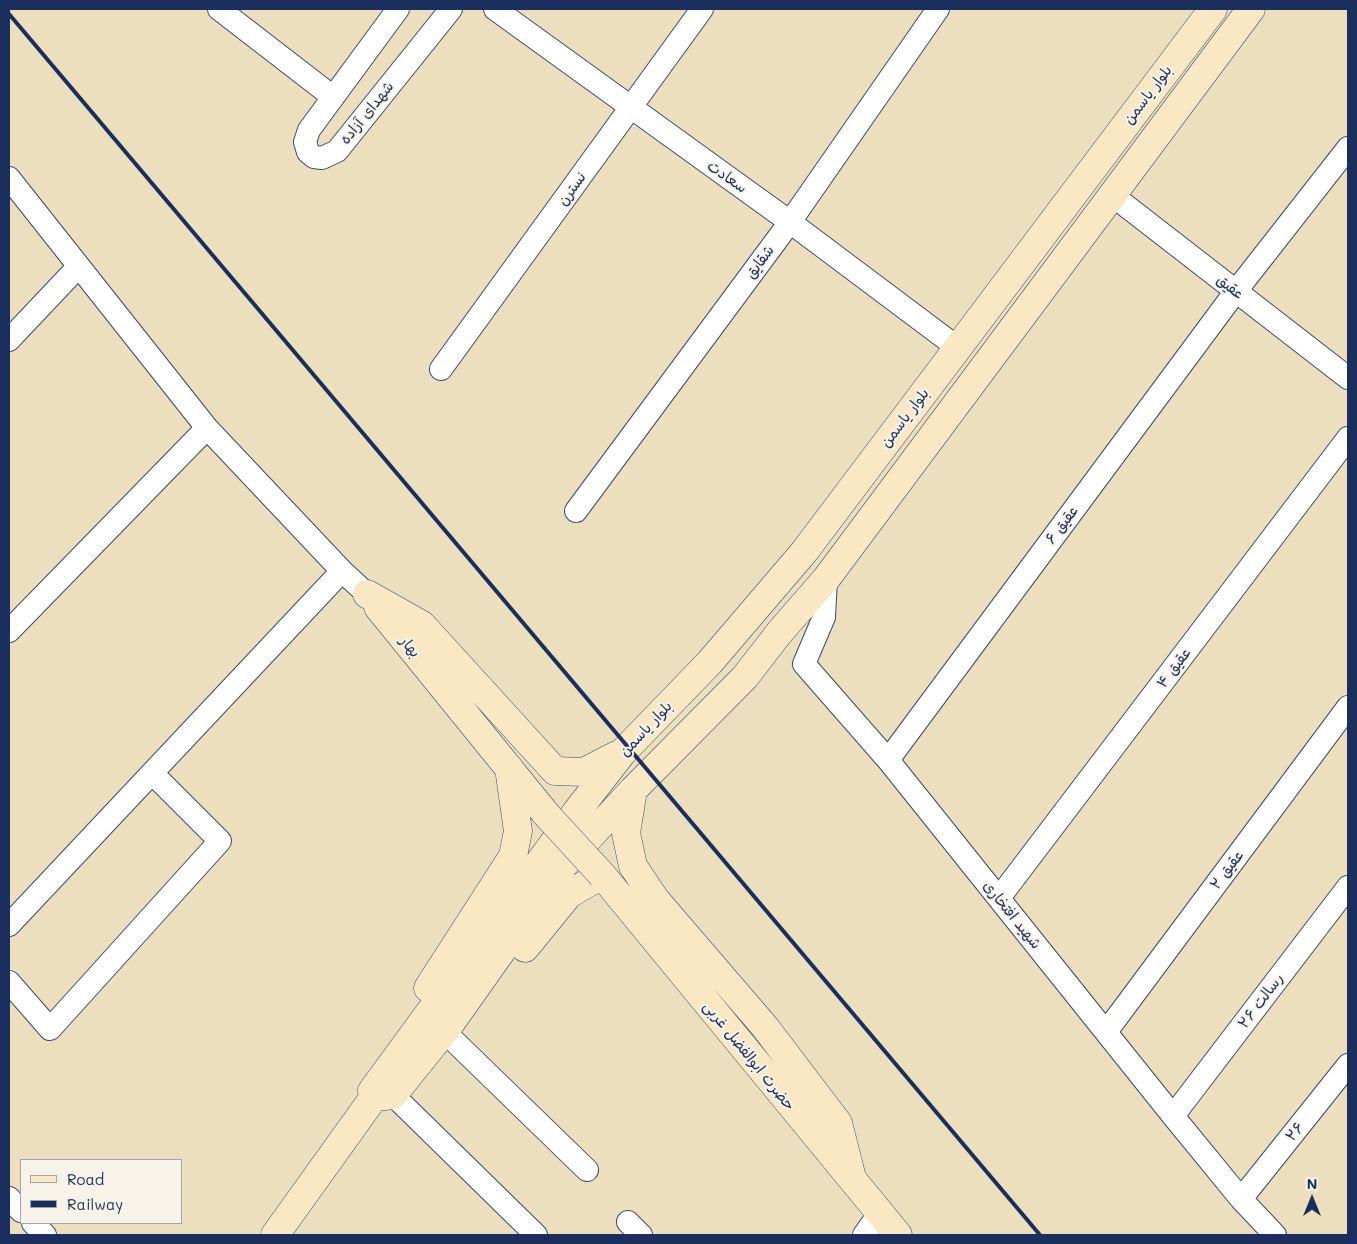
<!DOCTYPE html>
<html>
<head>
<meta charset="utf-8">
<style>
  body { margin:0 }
  #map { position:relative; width:1357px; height:1244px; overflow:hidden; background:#ecdfbd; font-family:Mali,sans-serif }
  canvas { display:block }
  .frame { position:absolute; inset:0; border:10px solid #1b2f5e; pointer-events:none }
  .legend { position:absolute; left:20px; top:1159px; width:162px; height:65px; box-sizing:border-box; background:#f7f3e8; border:1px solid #9fa5b1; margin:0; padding:6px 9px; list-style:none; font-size:15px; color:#1b2f5e }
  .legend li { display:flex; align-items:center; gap:10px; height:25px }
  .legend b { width:25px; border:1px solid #9fa5b1 }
  .north { position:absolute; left:1287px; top:1174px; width:50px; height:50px; -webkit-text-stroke:4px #f7f3e8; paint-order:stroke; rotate:0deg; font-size:14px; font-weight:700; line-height:20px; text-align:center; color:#1b2f5e }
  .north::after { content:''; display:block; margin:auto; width:18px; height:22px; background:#1b2f5e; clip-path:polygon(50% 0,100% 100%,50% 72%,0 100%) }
</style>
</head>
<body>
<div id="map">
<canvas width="1357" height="1244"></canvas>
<div class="frame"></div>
<ul class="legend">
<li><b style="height:6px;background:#fae7c3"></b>Road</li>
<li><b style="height:6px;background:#1b2f5e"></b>Railway</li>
</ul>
<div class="north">N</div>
</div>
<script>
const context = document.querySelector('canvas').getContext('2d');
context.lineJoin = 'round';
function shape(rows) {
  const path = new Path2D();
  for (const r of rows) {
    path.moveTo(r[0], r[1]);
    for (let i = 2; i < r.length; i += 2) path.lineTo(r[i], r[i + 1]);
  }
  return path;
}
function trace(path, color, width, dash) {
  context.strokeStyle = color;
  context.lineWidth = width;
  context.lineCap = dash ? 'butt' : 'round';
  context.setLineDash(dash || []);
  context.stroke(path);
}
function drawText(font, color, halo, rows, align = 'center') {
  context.font = font + ' Mali,"Playpen Sans Arabic",sans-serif';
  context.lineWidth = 4;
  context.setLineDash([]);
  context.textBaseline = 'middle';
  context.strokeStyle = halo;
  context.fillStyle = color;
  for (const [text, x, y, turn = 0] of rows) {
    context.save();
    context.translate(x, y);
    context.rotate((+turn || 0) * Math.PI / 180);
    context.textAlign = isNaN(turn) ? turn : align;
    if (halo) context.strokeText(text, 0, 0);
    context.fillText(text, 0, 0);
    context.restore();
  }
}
const street = shape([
  [219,9,333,97],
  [398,9,309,130,305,142,308,152,314,157,322,158,337,151,451,9],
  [495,9,790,222,958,348],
  [9,178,207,428,342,571,367,594],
  [1112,195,1348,378],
  [9,340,78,267],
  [441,369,702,9],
  [576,511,790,222,938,9],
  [826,579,824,617,804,664,888,760,1173,1116,1241,1199,1275,1235],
  [9,631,207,428],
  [888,760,1236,291,1348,148],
  [999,898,1348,438],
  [9,925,342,571],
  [9,982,50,1029,220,841,152,773],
  [1106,1032,1348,707],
  [451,1038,587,1170],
  [393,1095,536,1235],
  [1173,1116,1348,887],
  [9,1198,21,1211],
  [1241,1199,1348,1065],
  [628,1222,641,1235],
  [33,1223,45,1235],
  [864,1235,879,1214]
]);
const secondary = shape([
  [367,594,422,625,555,771,584,772,617,755],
  [378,607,546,814],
  [633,790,626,833,633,866,655,899,765,1027,838,1123,851,1174],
  [525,948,569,894,602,875,898,1235],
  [428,988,513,856,518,831,509,768],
  [376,1097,393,1095,450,1024,559,870,633,790,745,677,779,633,826,579,1251,9],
  [275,1235,374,1097,372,1091,577,811,622,753,710,662,804,552,1213,9]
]);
trace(street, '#3a496c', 24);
trace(secondary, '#3a496c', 29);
trace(street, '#fff', 22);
trace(secondary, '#fae7c3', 28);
trace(shape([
  [9,14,1040,1235]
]), '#1b2f5e', 4);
const secondaryBridge = shape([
  [546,814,602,875]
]);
trace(secondaryBridge, '#3a496c', 29, []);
trace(secondaryBridge, '#fae7c3', 28);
drawText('15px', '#1b2f5e', '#f7f3e8', [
  ["بلوار یاسمن",1148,95,-53],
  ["شهدای آزاده",367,113,-51],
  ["سعادت",727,177,35],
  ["نسترن",572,189,-54],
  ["شقایق",760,262,-54],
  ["عقیق",1230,287,38],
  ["بلوار یاسمن",905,418,-53],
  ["عقیق ۶",1062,525,-53],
  ["بهار",410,647,51],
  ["عقیق ۴",1174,668,-53],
  ["بلوار یاسمن",646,729,-47],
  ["عقیق ۲",1227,870,-53],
  ["شهید افتخاری",1012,915,51],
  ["رسالت ۲۶",1261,1001,-53],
  ["حضرت ابوالفضل غربی",749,1056,51],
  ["۲۶",1295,1132,-51]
]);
</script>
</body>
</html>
